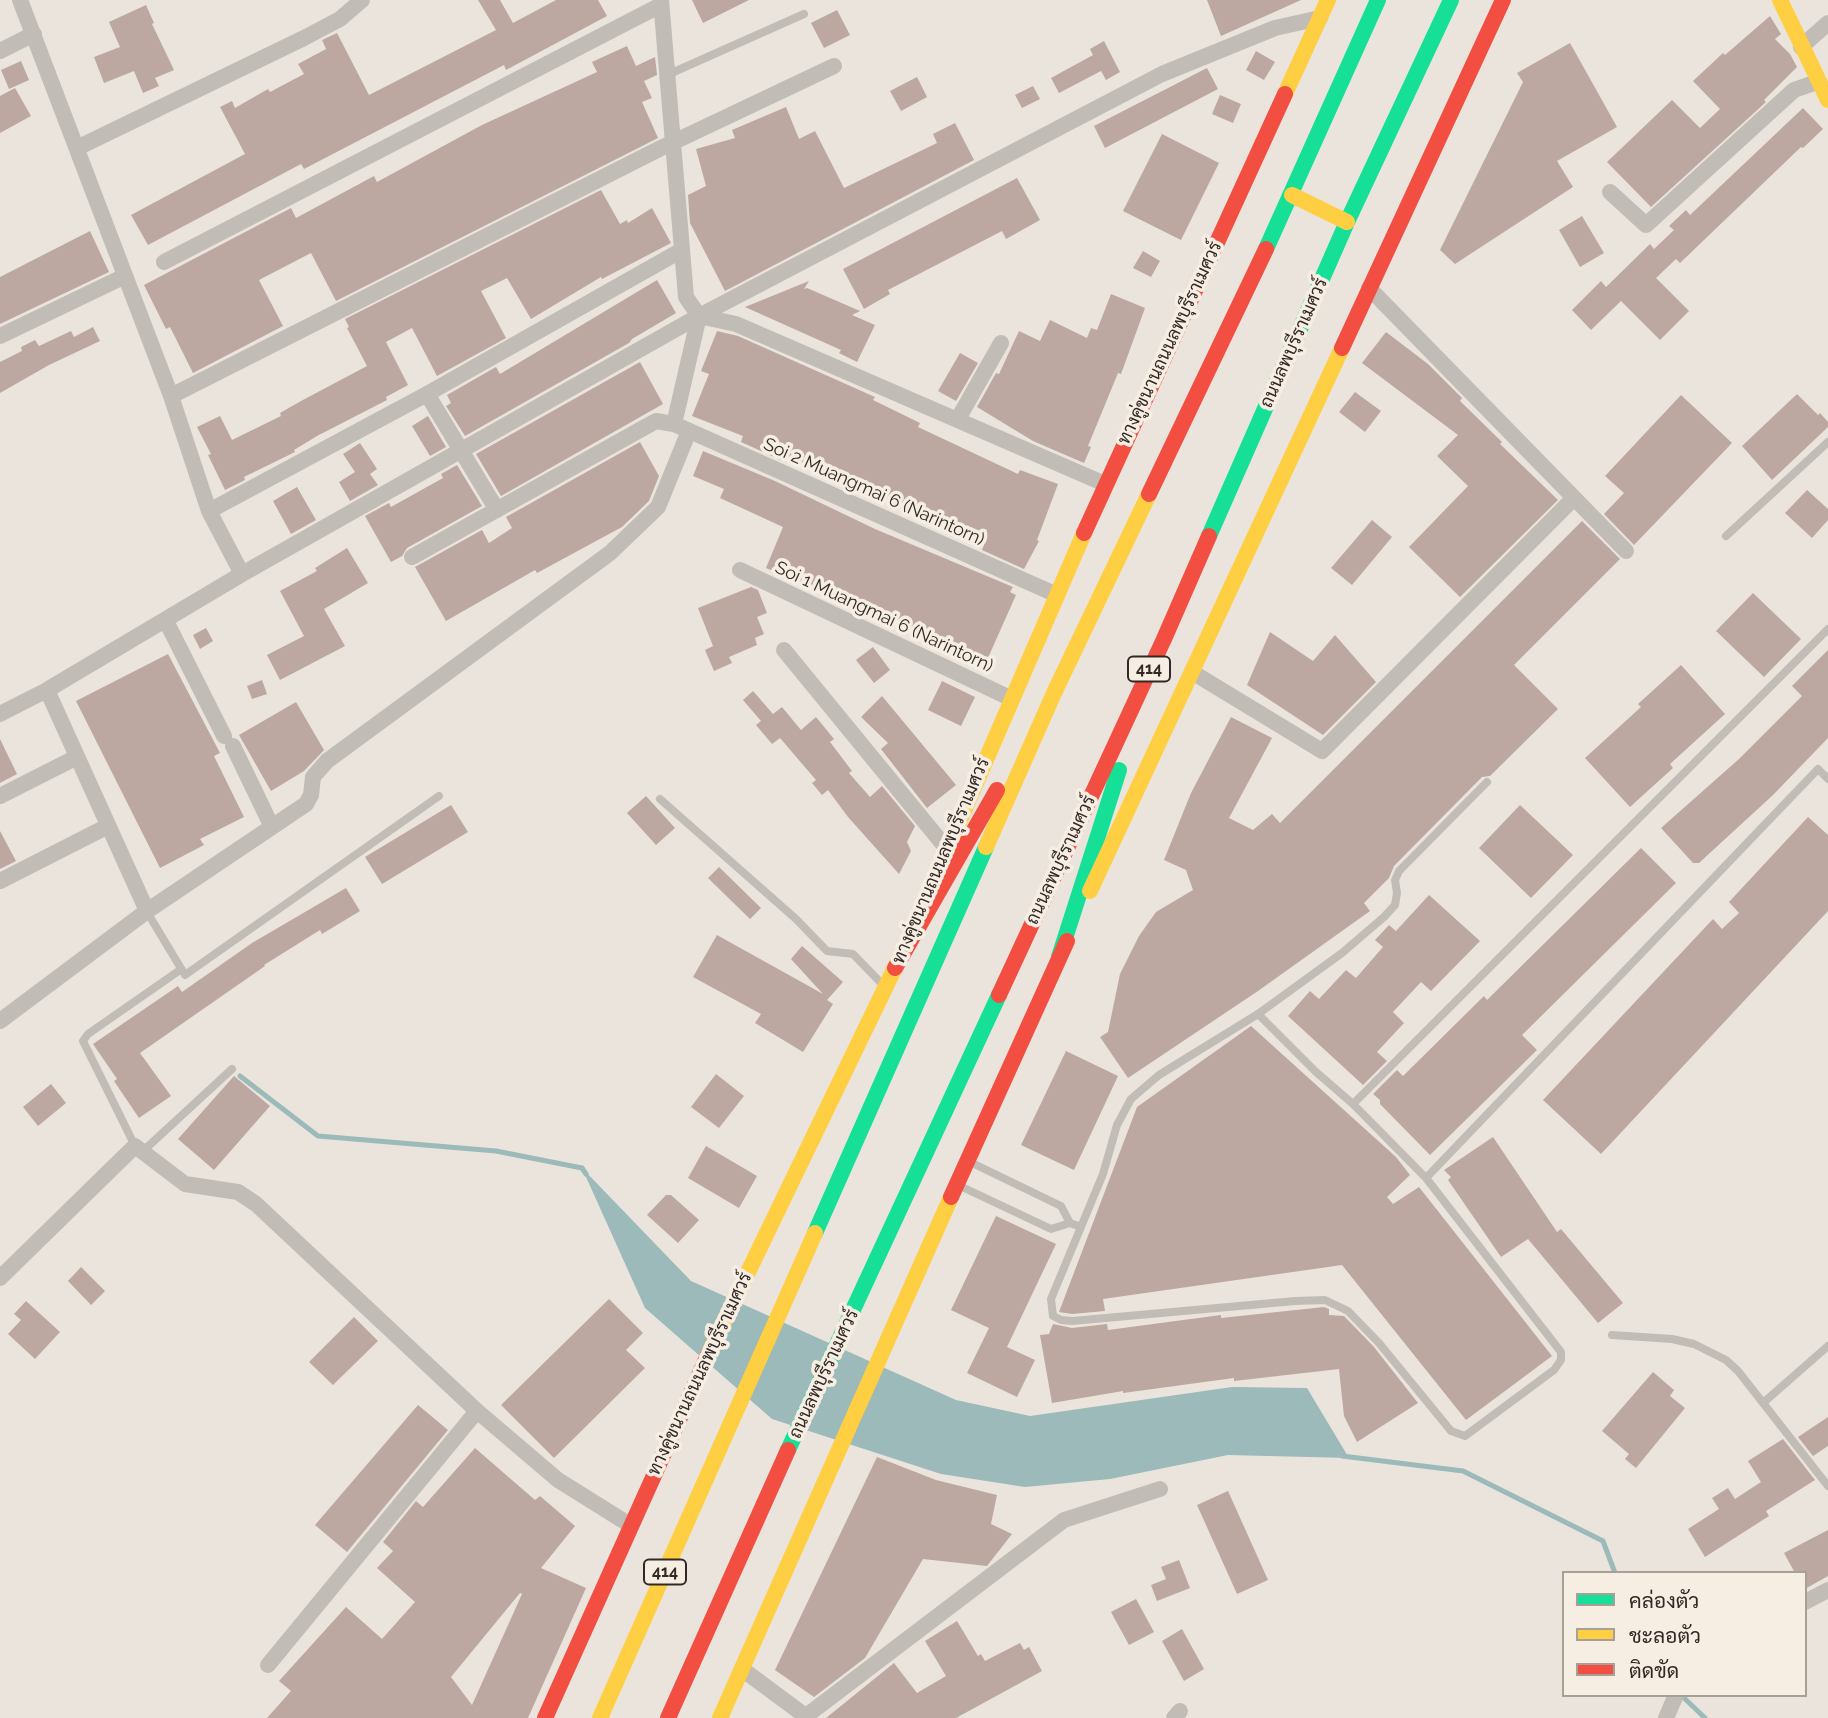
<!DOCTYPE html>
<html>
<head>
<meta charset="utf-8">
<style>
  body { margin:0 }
  #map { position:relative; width:1828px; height:1718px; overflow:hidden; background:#eae4dd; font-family:Raleway,Sarabun,sans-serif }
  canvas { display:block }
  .legend { position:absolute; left:1562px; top:1571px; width:245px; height:126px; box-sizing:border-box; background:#f7eee3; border:2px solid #a89f97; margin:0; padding:9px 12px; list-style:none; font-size:21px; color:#322926 }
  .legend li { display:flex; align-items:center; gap:14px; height:35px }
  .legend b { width:35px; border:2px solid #a89f97 }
</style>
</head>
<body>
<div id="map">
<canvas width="1828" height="1718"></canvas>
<ul class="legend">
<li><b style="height:9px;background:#16e098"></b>คล่องตัว</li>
<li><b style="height:9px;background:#ffcf43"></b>ชะลอตัว</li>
<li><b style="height:9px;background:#f24e42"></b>ติดขัด</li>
</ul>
</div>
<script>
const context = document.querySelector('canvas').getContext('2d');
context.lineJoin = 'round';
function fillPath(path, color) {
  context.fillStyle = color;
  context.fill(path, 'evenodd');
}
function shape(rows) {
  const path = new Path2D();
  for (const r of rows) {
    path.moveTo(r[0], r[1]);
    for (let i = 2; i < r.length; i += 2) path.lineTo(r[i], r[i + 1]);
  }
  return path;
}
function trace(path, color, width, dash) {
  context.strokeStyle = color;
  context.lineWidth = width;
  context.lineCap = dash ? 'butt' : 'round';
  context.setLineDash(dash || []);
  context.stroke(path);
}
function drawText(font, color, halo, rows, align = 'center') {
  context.font = font + ' Raleway,Sarabun,sans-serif';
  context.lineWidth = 7;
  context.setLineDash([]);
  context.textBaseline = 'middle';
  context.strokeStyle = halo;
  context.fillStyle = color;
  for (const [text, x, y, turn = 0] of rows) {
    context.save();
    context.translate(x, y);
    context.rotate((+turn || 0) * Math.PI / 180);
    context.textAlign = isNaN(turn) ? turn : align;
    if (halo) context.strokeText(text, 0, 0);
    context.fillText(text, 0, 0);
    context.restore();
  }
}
fillPath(shape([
  [582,1168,691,1281,956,1400,1030,1416,1232,1387,1307,1388,1349,1458,1228,1455,1110,1479,1025,1487,941,1474,772,1419,645,1308]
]), '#9bbab9');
trace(shape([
  [240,1076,318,1136,496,1151,582,1168,586,1174],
  [1342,1456,1463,1471,1603,1541,1615,1573],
  [1681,1695,1705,1718]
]), '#9bbab9', 5);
fillPath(shape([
  [478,0,500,0,513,23,556,0,598,0,607,16,506,70,504,65,304,169,301,164,148,245,131,215,245,154,220,107,232,101,235,108,268,89,270,92,304,74,298,64,326,49,322,40,337,33,369,95,496,30],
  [692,0,749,0,703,23],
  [1207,0,1301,0,1221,36],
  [146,5,154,23,152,24,174,70,155,78,159,86,143,93,134,71,104,83,94,57,120,47,109,22],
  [837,10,850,35,824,48,811,23],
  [1770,16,1781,34,1775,39,1790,54,1797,67,1764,100,1766,102,1651,207,1607,162,1672,100,1700,128,1720,109,1693,81,1723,53,1725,55],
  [1104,41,1120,72,1106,80,1101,71,1059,93,1051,78,1093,55,1090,49],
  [1570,43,1617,127,1557,161,1573,187,1455,264,1440,250,1523,82,1517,73],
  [627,46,636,66,655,57,657,75,644,81,652,98,642,102,658,138,336,301,311,253,259,280,283,326,193,373,170,327,166,329,144,285,291,208,296,218,374,176,377,182,482,125,597,72,592,62],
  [1256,51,1275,62,1264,80,1246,70],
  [21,61,29,80,9,89,1,70],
  [1207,68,1218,89,1105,148,1094,126],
  [917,77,927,97,901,111,890,91],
  [1033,86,1040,99,1022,108,1015,95],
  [15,88,31,116,0,133,0,96],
  [1220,95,1241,104,1233,123,1212,114],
  [786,107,799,139,815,131,844,188,937,143,933,134,955,123,974,160,725,291,690,223,688,195,706,186,696,149,735,138,732,130],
  [1803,108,1823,129,1803,148,1801,147,1680,263,1676,259,1656,278,1689,311,1660,340,1621,301,1591,330,1572,310,1601,281,1606,287,1650,244,1654,249,1674,230,1669,226,1686,210,1690,215],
  [1162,134,1219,163,1181,240,1123,211],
  [1017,178,1040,220,1006,239,1002,231,888,290,890,294,864,309,843,269],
  [601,190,620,224,627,220,628,223,652,208,671,243,602,279,601,277,531,319,507,278,481,291,506,338,437,376,412,328,386,342,408,385,386,397,387,400,317,436,294,450,295,452,244,477,245,480,225,490,208,455,211,454,197,427,220,416,232,440,281,416,280,413,301,401,367,366,347,328,349,327,345,319],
  [1582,216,1604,253,1580,267,1559,230],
  [90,231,109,272,0,324,0,277],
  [1143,251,1160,261,1151,277,1133,268],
  [657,280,676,313,632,339,629,343,465,436,446,406,451,403,447,395,496,367,500,374],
  [809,281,804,289,807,288,860,311,852,315,875,325,857,362,839,353,841,350,745,307],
  [1111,294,1145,308,1121,374,1118,373,1088,446,1091,447,1084,463,1033,441,977,407,996,373,999,374,1019,331,1040,341,1050,320,1087,338,1091,328,1097,330],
  [93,327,100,341,49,365,0,393,0,362,22,351,21,347,35,340,39,346,71,331,74,337],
  [717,331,738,336,875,397,873,400,920,423,918,427,1018,474,1020,470,1058,484,1037,540,1039,541,1024,569,982,550,984,545,889,500,850,484,850,482,785,457,783,461,741,442,743,436,692,416,709,374,701,371],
  [1386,332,1428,364,1462,398,1460,401,1502,442,1500,444,1558,500,1460,597,1409,547,1468,486,1437,456,1458,435,1362,363],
  [960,353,978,363,956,401,938,391],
  [640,362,663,404,501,496,476,454],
  [1355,392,1381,411,1365,432,1339,412],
  [1797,394,1818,415,1820,413,1828,422,1828,427,1772,480,1742,446],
  [1681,395,1732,443,1634,545,1604,514,1624,493,1605,476],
  [428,416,446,447,430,456,412,426],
  [640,442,659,476,649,501,622,527,537,573,535,570,446,621,415,567,482,530,489,543,512,528,506,517],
  [360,443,377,469,370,474,378,485,350,501,339,482,355,472,343,454],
  [703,451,775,481,875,529,1013,587,1010,592,1016,595,983,669,943,651,947,643,846,595,844,600,766,568,783,527,720,498,724,489,693,476],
  [457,465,482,506,407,548,402,556,391,562,365,516,389,503,391,507,443,478,441,474],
  [297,487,316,520,291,534,273,501],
  [1807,490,1828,509,1828,520,1812,538,1785,513],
  [1372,520,1392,537,1352,585,1331,568],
  [1582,521,1620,559,1514,665,1558,709,1490,776,1482,777,1394,866,1389,878,1364,903,1370,911,1258,991,1128,1078,1100,1037,1108,1032,1120,974,1139,936,1156,912,1193,890,1186,870,1164,860,1191,793,1231,717,1272,738,1229,818,1253,830,1272,814,1280,823],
  [347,548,368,583,324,609,345,646,280,680,267,655,304,636,280,591,317,571,315,568],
  [751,587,758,590,767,613,757,617,764,634,755,638,757,645,729,657,732,663,714,671,705,650,713,646,698,608],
  [1753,593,1801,639,1764,677,1716,631],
  [206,628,213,641,200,649,193,635],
  [1270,632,1313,661,1335,635,1376,682,1323,735,1247,685],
  [873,647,890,670,874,683,856,660],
  [1828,650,1828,738,1773,795,1699,863,1693,863,1661,828,1739,759,1802,696,1792,686],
  [168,654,220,753,214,756,244,817,200,839,204,845,160,868,76,701],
  [1681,665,1725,714,1670,764,1673,768,1630,807,1585,758,1641,707,1638,704],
  [262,680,267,694,252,699,247,686],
  [942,681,975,697,961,726,928,710],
  [753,691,773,714,782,707,801,730,816,717,834,739,830,742,852,771,849,773,870,797,882,786,915,826,907,842,911,851,899,874,848,817,828,790,822,795,812,783,816,780,780,738,772,744,756,725,761,721,743,700],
  [882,696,956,785,927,808,881,749,888,743,861,717],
  [296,702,324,750,304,771,271,791,239,735],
  [0,739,17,774,0,783],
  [646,796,675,828,656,845,627,813],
  [451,805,468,832,382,884,365,857],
  [1520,805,1573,855,1531,898,1479,848],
  [1808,817,1828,835,1828,911,1601,1154,1543,1100,1713,919,1722,929,1739,913,1729,902],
  [0,831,16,861,0,869],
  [1641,848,1676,883,1522,1035,1537,1050,1430,1155,1380,1104,1380,1100,1373,1094,1397,1070,1403,1076,1484,996,1487,1000],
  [719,867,761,908,750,919,708,878],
  [346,888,360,911,322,934,320,930,264,965,265,966,140,1053,171,1096,139,1118,114,1081,117,1079,93,1044,178,986,182,992,252,943],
  [1429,895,1480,941,1431,991,1421,982,1393,1012,1404,1023,1377,1052,1387,1061,1363,1085,1288,1016,1310,991,1319,999,1346,970,1356,978,1383,947,1375,940,1389,925,1396,931],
  [717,935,823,994,791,959,802,946,843,982,827,1000,833,1004,803,1052,755,1023,761,1014,693,977],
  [1251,1026,1396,1157,1410,1175,1387,1197,1393,1204,1419,1187,1552,1356,1466,1420,1342,1265,1103,1299,1105,1311,1072,1314,1059,1312,1137,1107],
  [1066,1051,1118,1076,1074,1170,1021,1145],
  [716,1074,744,1096,719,1128,691,1107],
  [234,1076,270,1106,214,1170,178,1139],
  [51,1084,66,1103,38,1126,23,1107],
  [1493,1137,1557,1232,1561,1229,1623,1303,1598,1323,1528,1239,1501,1257,1448,1180,1451,1177,1444,1170],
  [706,1146,757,1176,739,1208,688,1178],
  [666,1195,671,1195,699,1220,678,1243,647,1215],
  [996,1216,1056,1244,1007,1347,1035,1360,1017,1397,967,1373,989,1328,951,1310],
  [81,1267,105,1291,91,1305,68,1281],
  [609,1299,643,1333,626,1350,645,1368,554,1458,501,1405],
  [26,1301,60,1332,35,1359,8,1334,21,1320,14,1314],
  [1324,1307,1329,1309,1329,1315,1344,1316,1374,1347,1418,1403,1357,1442,1344,1416,1339,1369,1234,1381,1234,1378,1123,1393,1123,1391,1052,1403,1040,1335,1049,1334,1053,1324,1072,1328,1107,1324,1108,1330,1221,1315,1221,1318],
  [354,1317,378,1341,333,1385,309,1362],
  [1653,1372,1674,1390,1670,1396,1685,1408,1636,1468,1625,1459,1629,1454,1602,1431],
  [418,1405,448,1430,347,1552,315,1525],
  [1828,1417,1828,1446,1813,1456,1798,1437],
  [1783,1439,1815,1480,1766,1511,1769,1516,1705,1557,1688,1529,1719,1509,1712,1498,1728,1488,1735,1499,1761,1482,1748,1461],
  [475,1448,535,1500,540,1496,575,1526,541,1568,586,1588,528,1718,267,1718,291,1691,279,1681,346,1607,382,1639,415,1602,377,1568,393,1551,383,1542,416,1501,423,1507],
  [520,1593,522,1594,472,1705,451,1677],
  [877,1457,936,1480,997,1495,991,1524,1012,1534,987,1566,923,1559,865,1658,814,1697,775,1670],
  [1228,1491,1268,1580,1237,1594,1197,1505],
  [1828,1530,1828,1576,1805,1589,1805,1573,1795,1573,1784,1553],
  [1179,1560,1190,1588,1157,1601,1151,1585,1166,1579,1161,1567],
  [1136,1599,1154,1632,1129,1645,1111,1612],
  [957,1621,978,1656,981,1654,985,1661,1020,1643,1024,1650,1029,1647,1042,1671,956,1718,826,1718,894,1663,917,1693,946,1676,925,1641],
  [1182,1629,1204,1669,1184,1681,1162,1641]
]), '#bca8a0');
trace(shape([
  [667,75,804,14],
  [1726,536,1828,442],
  [660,799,796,919,827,951,853,954,884,986],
  [147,912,185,975,439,796],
  [1258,1014,1316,1072,1353,1104,1426,1178,1561,1352,1561,1360,1554,1370,1465,1436,1451,1431,1379,1343,1348,1311,1325,1300,1295,1301,1072,1321,1061,1320,1053,1316,1051,1299,1103,1174,1117,1125,1131,1099,1159,1075,1258,1014,1342,953,1384,917,1395,905,1397,893,1395,880,1399,871,1487,782],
  [1353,1104,1828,629],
  [135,1146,83,1041,88,1034,180,970],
  [142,1152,232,1069],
  [970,1162,1061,1206,1070,1223],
  [1426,1178,1818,769,1828,779],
  [958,1185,1051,1229,1070,1223,1081,1227],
  [1612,1335,1672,1339,1694,1344,1726,1360,1738,1371,1828,1486],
  [1763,1403,1828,1346]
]), '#c2bcb7', 8);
trace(shape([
  [20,0,171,396,209,511,242,574],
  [661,0,686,297,699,316,736,324,1105,484],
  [1801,47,1828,23],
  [0,51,34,34],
  [77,148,304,38,340,19,362,0],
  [1610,192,1646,225,1794,90,1817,82],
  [164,262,661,5],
  [1369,288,1626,551],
  [0,336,125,276],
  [427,394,497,510],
  [171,396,661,148,834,66],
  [958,419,1001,343],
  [674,424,699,316],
  [209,511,427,394,682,250],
  [412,557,656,421,674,424,1057,595],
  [740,570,1012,699],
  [166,621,224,736],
  [784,650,947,849],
  [1192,672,1322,751,1574,498],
  [47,690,147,911],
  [0,714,47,690,242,574,699,316,1162,74,1275,28,1320,18],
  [233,746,272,827],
  [0,796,77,757],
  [0,881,108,826],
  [0,1021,147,911,306,804,311,795,313,777,327,761,610,553,658,507,689,431],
  [0,1278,135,1146,185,1184,238,1192,256,1204,477,1411,558,1480,630,1525],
  [1805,1602,1828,1590],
  [268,1665,477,1411],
  [742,1669,808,1718],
  [806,1716,1064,1520,1160,1489],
  [1174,1718,1180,1711],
  [1666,1718,1676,1695]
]), '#c2bcb7', 16);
trace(shape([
  [1266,249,1378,0],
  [1209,536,1347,222,1451,0],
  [1059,957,1119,770],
  [815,1233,986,847],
  [788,1450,999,995]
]), '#16e098', 16);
trace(shape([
  [1780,0,1828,100],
  [1285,94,1328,0],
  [1292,195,1347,222],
  [986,847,1054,693,1149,494],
  [931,887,1084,533],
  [1090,891,1342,348],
  [709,1353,902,953],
  [600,1718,815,1233],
  [720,1718,951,1197]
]), '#ffcf43', 16);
trace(shape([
  [1342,348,1503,0],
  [1149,494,1266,249],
  [1084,533,1285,94],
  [895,968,997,790],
  [999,995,1164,639,1209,536],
  [951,1197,1067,941],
  [545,1718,709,1353],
  [668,1718,788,1450]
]), '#f24e42', 16);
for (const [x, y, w] of [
  [1149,669,42],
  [665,1572,42]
]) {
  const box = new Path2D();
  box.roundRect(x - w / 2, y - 12.5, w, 25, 5);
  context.fillStyle = '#f7eee3';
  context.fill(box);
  trace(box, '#322926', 2);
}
drawText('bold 16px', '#322926', null, [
  ["414",1149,669],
  ["414",665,1572]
]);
drawText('18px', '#322926', '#f7eee3', [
  ["ทางคู่ขนานถนนลพบุรีราเมศวร์",1170,343,-65],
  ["ถนนลพบุรีราเมศวร์",1294,343,-66],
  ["Soi 2 Muangmai 6 (Narintorn)",874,492,24],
  ["Soi 1 Muangmai 6 (Narintorn)",884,617,25],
  ["ถนนลพบุรีราเมศวร์",1061,860,-65],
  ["ทางคู่ขนานถนนลพบุรีราเมศวร์",941,861,-67],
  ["ทางคู่ขนานถนนลพบุรีราเมศวร์",700,1374,-65],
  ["ถนนลพบุรีราเมศวร์",824,1374,-65]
]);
</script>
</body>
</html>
